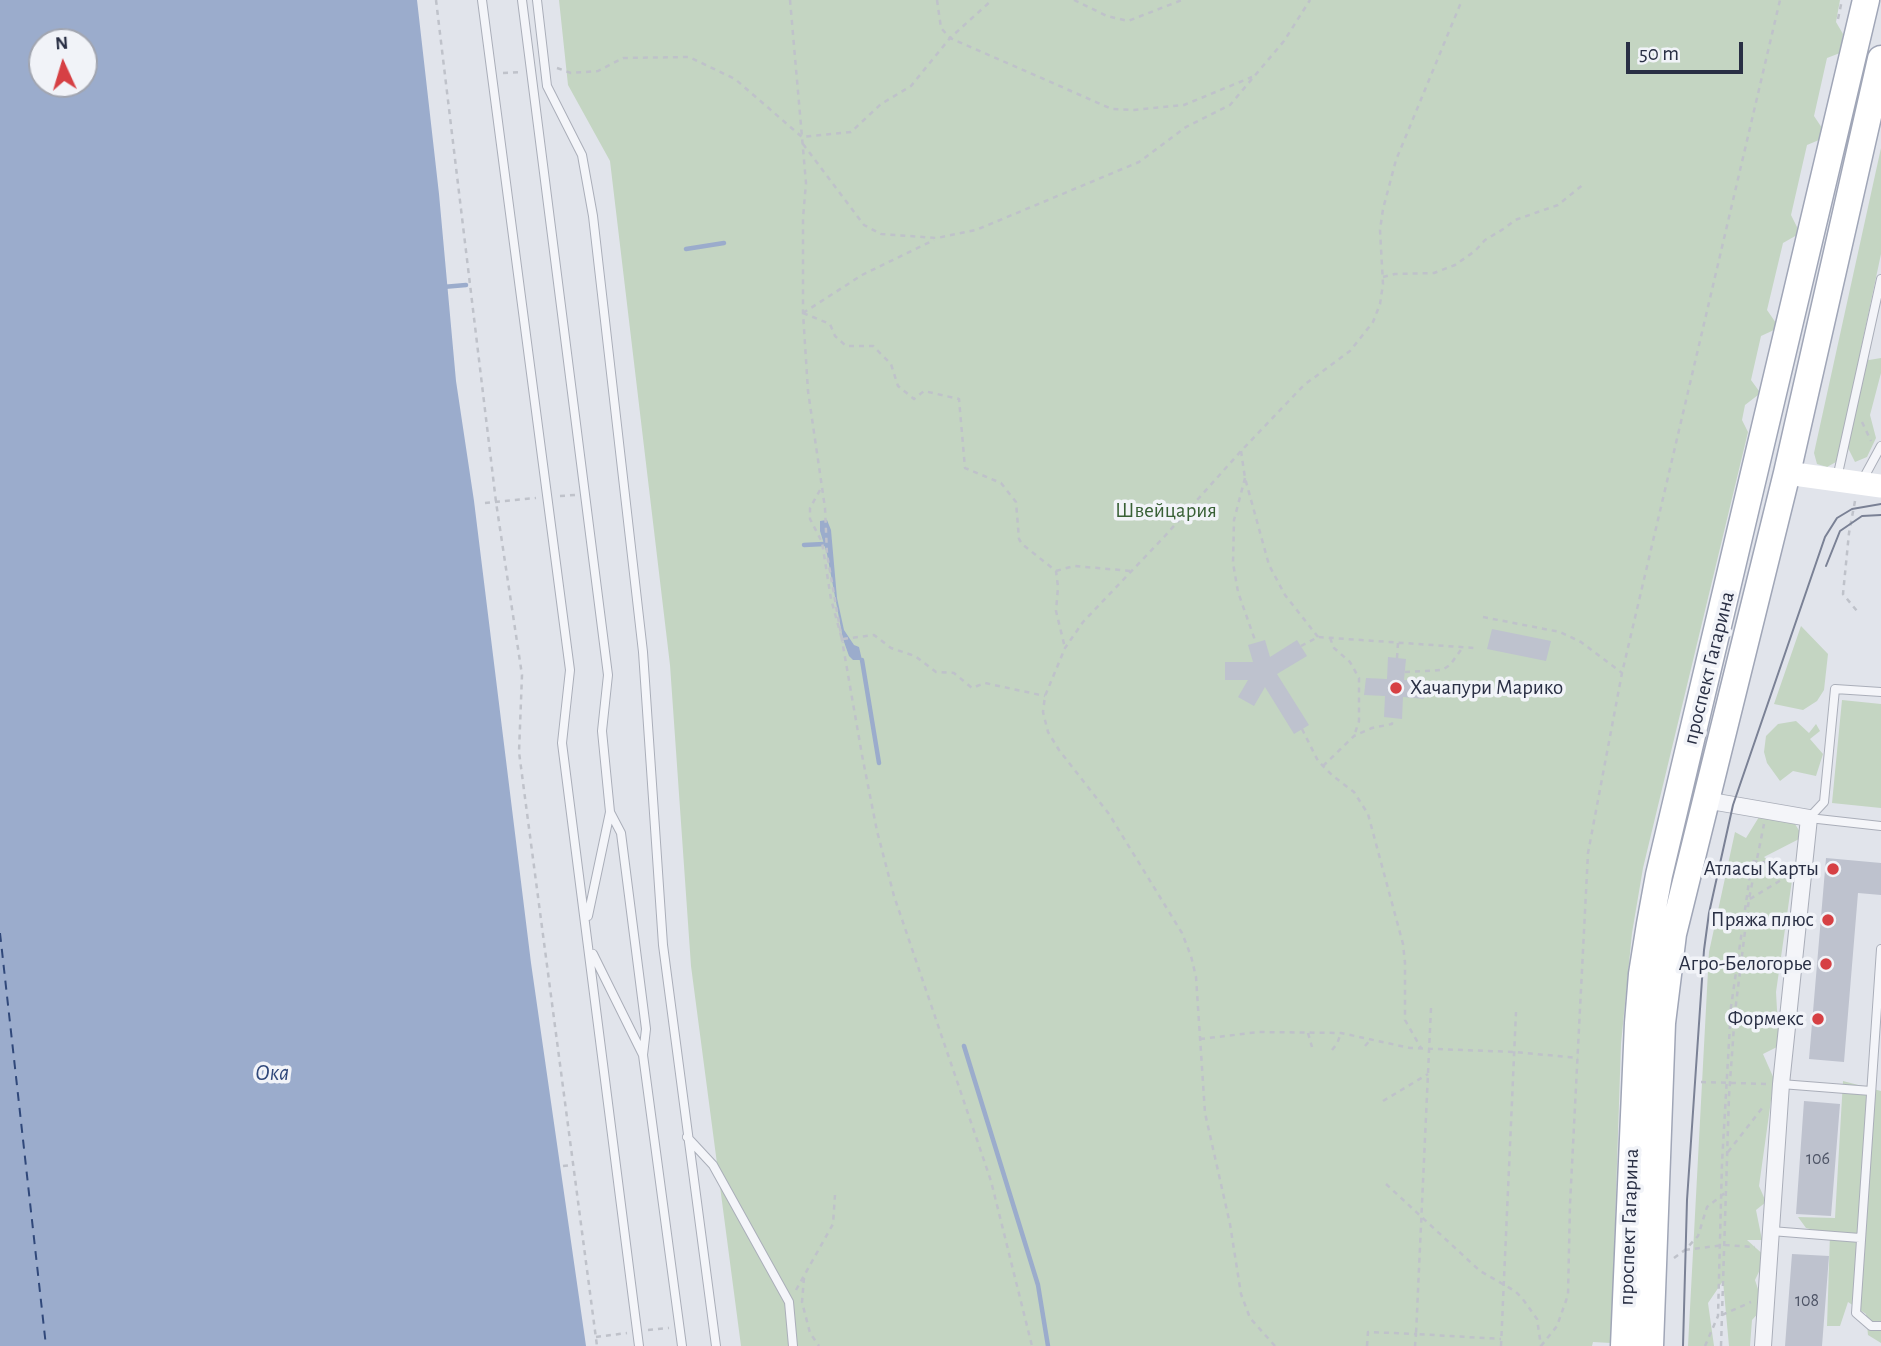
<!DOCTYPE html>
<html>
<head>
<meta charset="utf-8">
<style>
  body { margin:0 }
  #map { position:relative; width:1881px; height:1346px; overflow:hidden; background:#e1e4eb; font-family:"Alegreya Sans",sans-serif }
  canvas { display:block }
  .north { position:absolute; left:28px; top:28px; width:70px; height:70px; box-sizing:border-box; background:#f1f3f8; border:2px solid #a1a5b0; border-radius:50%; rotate:356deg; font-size:19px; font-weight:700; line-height:28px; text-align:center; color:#292f44 }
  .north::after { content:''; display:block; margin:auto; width:24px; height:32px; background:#d64044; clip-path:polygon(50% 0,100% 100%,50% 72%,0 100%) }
  .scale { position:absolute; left:1626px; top:42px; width:117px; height:32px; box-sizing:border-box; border:4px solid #292f44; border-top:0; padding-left:9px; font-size:21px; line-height:24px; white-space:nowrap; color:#292f44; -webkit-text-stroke:5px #f1f3f8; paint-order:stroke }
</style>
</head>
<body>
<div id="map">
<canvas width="1881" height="1346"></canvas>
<div class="north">N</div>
<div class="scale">50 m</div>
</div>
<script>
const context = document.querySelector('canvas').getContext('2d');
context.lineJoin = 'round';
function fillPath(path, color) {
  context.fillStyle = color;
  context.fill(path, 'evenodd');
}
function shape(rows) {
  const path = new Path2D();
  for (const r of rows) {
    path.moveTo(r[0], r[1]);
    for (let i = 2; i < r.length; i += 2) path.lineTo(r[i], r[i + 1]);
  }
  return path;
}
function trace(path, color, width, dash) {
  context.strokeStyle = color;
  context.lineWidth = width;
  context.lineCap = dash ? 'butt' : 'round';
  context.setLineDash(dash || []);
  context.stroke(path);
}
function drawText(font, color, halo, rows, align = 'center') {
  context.font = font + ' "Alegreya Sans",sans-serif';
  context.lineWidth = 7;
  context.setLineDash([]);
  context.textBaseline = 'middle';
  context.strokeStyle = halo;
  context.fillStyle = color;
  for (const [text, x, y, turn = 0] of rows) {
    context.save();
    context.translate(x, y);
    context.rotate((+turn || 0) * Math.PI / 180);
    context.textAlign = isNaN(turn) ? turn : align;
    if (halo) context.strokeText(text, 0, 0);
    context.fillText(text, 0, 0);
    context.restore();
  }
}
fillPath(shape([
  [559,0,1840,0,1836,22,1843,34,1840,53,1827,58,1814,116,1822,128,1819,140,1807,145,1791,215,1798,229,1797,235,1783,243,1767,310,1776,323,1774,330,1761,336,1751,380,1759,391,1758,395,1745,405,1742,420,1748,432,1643,868,1632,933,1621,1044,1611,1343,1593,1342,1592,1346,741,1346,691,966,670,665,610,161,568,85],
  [1881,148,1881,254,1860,353,1869,360,1881,358,1881,373,1870,415,1876,438,1867,457,1855,462,1842,436,1836,462,1827,467,1817,464,1814,453],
  [1801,626,1828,654,1824,690,1817,701,1803,710,1774,704],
  [1842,700,1881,704,1881,808,1832,803],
  [1796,721,1809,733,1816,724,1820,731,1810,739,1823,754,1816,776,1793,771,1780,781,1767,763,1764,752,1766,736,1778,724],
  [1759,817,1795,824,1803,837,1764,857,1792,880,1776,992,1779,1046,1763,1054,1774,1079,1759,1186,1766,1202,1756,1210,1762,1240,1747,1240,1766,1257,1755,1280,1764,1307,1752,1320,1750,1346,1729,1346,1723,1281,1708,1303,1714,1346,1688,1346,1709,952,1735,832,1746,838],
  [1843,1081,1881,1091,1881,1343,1868,1335,1866,1314,1848,1302,1840,1326,1827,1326,1830,1234,1806,1228,1798,1217,1835,1218]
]), '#c4d5c2');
fillPath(shape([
  [0,0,417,0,439,194,456,381,474,501,531,963,586,1346,0,1346],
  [84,42,84,84,42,84,42,42],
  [827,520,831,530,837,598,844,630,854,645,859,647,862,660,853,660,849,656,843,639,827,554,820,531,820,521]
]), '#9baccc');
trace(shape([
  [686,249,724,243],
  [443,287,466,285],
  [804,545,824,544],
  [862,660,879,763],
  [964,1046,1038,1285,1048,1346]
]), '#9baccc', 4.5);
trace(shape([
  [0,933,46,1346]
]), '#30487a', 2, [9, 7]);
fillPath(shape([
  [1492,629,1551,641,1546,661,1487,649],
  [1265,640,1270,657,1297,640,1307,656,1277,674,1309,725,1294,734,1265,687,1254,706,1238,697,1248,680,1225,680,1225,662,1253,662,1248,645],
  [1388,657,1406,659,1404,680,1425,681,1424,699,1403,697,1402,719,1384,717,1385,696,1364,695,1366,678,1387,679],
  [1826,858,1881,863,1881,895,1858,893,1844,1062,1809,1059],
  [1804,1101,1840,1104,1831,1216,1796,1214],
  [1792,1254,1829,1256,1822,1346,1785,1346]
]), '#bec2ce');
const lane = shape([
  [482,0,570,670,562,743,639,1346],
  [522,0,608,675,602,731,610,812,621,833,646,1029,643,1055,682,1346],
  [537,0,547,86,582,155,593,216,643,652,663,945,716,1346],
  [1837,478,1881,279],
  [1862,481,1881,446],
  [1809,818,1824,802,1835,689,1881,692],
  [1809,818,1881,826],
  [588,916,610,812],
  [1881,949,1856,1313,1871,1326,1881,1326],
  [593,954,643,1055],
  [1781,1084,1871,1091],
  [687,1137,713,1165,789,1302,793,1346],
  [1771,1231,1860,1238]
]);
const street = shape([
  [1705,800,1809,818,1781,1084,1763,1346]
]);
const primary = shape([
  [1624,1346,1638,1023,1642,974,1650,924,1659,875,1866,0],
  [1650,1346,1662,1023,1673,934,1787,473,1881,59]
]);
trace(lane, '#aaaeb9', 10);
trace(street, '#aaaeb9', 18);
trace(primary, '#a0a6b7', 29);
trace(shape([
  [436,0,496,502,522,675,519,752,597,1346],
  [790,0,806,183,803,218,803,313,808,391,825,508,827,554,862,755,877,831,894,896,991,1181,1032,1346],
  [937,0,941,28,950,38,1112,109,1134,110,1184,105,1252,77],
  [1074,0,1107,16,1128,21,1182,0],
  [1838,19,1842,0],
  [557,68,571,73,598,71,623,58,689,57,735,79,802,137,851,132,881,104,911,86,950,38,992,0],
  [503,73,521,72],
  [803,144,864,225,881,234,937,238,976,230,1139,162,1186,127,1230,105,1284,41,1310,0],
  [1383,277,1395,274,1434,273,1455,265,1475,251,1485,240,1505,228,1515,220,1558,205,1585,183],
  [803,313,830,324,835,336,846,346,873,346,891,364,898,386,914,399,924,391,959,399,965,468,1001,483,1016,502,1019,539,1022,544,1056,571,1058,587,1056,611,1065,648],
  [803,313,862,275,934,240],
  [1862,422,1871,441],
  [1241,451,1245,478,1269,565,1285,595,1318,637],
  [1245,478,1234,520,1233,563,1238,592,1256,643],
  [820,490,810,508,810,519,822,542,831,599,843,643],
  [560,496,575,495],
  [1855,501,1849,533,1843,594,1857,611],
  [485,503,536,498],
  [1056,571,1074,566,1131,571],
  [1483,617,1560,632,1581,642,1622,673],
  [1330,638,1334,648,1350,662,1359,678,1359,721,1354,736],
  [843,639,874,635,891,648,915,656,936,672,954,673,972,688,985,683,1045,696],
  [1301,646,1318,637,1475,648],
  [1397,658,1398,643],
  [1405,672,1442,670,1450,665,1463,647],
  [1425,690,1465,693],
  [1302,729,1318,761,1333,776,1354,792,1368,814,1403,944,1405,963,1405,1020,1421,1048],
  [1323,766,1354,736,1372,728,1392,724,1392,718],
  [1750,899,1786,877],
  [1431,1008,1416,1334,1501,1339],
  [1308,1033,1312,1047],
  [1200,1039,1259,1032,1341,1033,1410,1048,1515,1052,1578,1058],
  [1365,1046,1371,1039],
  [1332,1050,1337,1044,1341,1033],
  [1701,1082,1767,1084],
  [1383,1101,1428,1074],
  [1728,1152,1763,1107],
  [563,1166,572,1165],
  [1386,1184,1480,1271,1515,1291,1522,1298,1537,1319,1541,1346],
  [1685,1250,1724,1245,1755,1247],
  [1674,1258,1685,1250,1698,1236,1707,1207,1726,1192],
  [804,1278,802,1302,810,1333,819,1346],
  [796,1290,833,1224,835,1195],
  [1722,1315,1751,1302],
  [648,1330,669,1328],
  [596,1337,627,1333],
  [1275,1346,1250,1318,1241,1294,1230,1224,1205,1113,1196,977,1191,956,1182,933,1109,814,1059,750,1048,732,1043,712,1045,696,1065,648,1083,622,1164,537,1241,451,1304,385,1350,351,1373,322,1380,304,1383,284,1380,230,1383,209,1396,160,1462,0],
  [1367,1346,1368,1332,1416,1334,1415,1346],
  [1501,1346,1516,1012],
  [1541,1346,1557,1326,1568,1295,1570,1204,1588,853,1622,673,1780,0],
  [1705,1346,1718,1316,1722,1163,1731,1007,1752,861,1790,865],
  [1721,1346,1729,1096,1735,1012,1749,899,1764,824]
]), '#bfc2ca', 2.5, [5, 5]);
trace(lane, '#f4f5f9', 8);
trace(street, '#f4f5f9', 16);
trace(shape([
  [1787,473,1881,486]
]), '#fff', 23);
trace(primary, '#fff', 26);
trace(shape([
  [1826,566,1840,531,1862,516,1881,515],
  [1683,1346,1687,1200,1704,950,1709,913,1733,805,1825,537,1837,518,1852,509,1881,504]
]), '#7a8195', 2);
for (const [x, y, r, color] of [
  [1396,688,7,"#d64044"],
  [1833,869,7,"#d64044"],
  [1828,920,7,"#d64044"],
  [1826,964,7,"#d64044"],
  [1818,1019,7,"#d64044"]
]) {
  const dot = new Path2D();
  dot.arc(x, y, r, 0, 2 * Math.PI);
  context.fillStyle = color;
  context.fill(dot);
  trace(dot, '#f1f3f8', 2.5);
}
drawText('18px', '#4e5466', null, [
  ["106",1818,1159],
  ["108",1807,1301]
]);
drawText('21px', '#386035', '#f1f3f8', [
  ["Швейцария",1166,511]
]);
drawText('21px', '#292f44', '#f1f3f8', [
  ["проспект Гагарина",1709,668,-76],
  ["проспект Гагарина",1629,1227,-88]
]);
drawText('21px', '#292f44', '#f1f3f8', [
  ["Хачапури Марико",1410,688,"left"],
  ["Атласы Карты",1819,869],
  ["Пряжа плюс",1814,920],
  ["Агро-Белогорье",1812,964],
  ["Формекс",1804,1019]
], 'right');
drawText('italic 23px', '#30487a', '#f1f3f8', [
  ["Ока",272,1073]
]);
</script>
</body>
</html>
